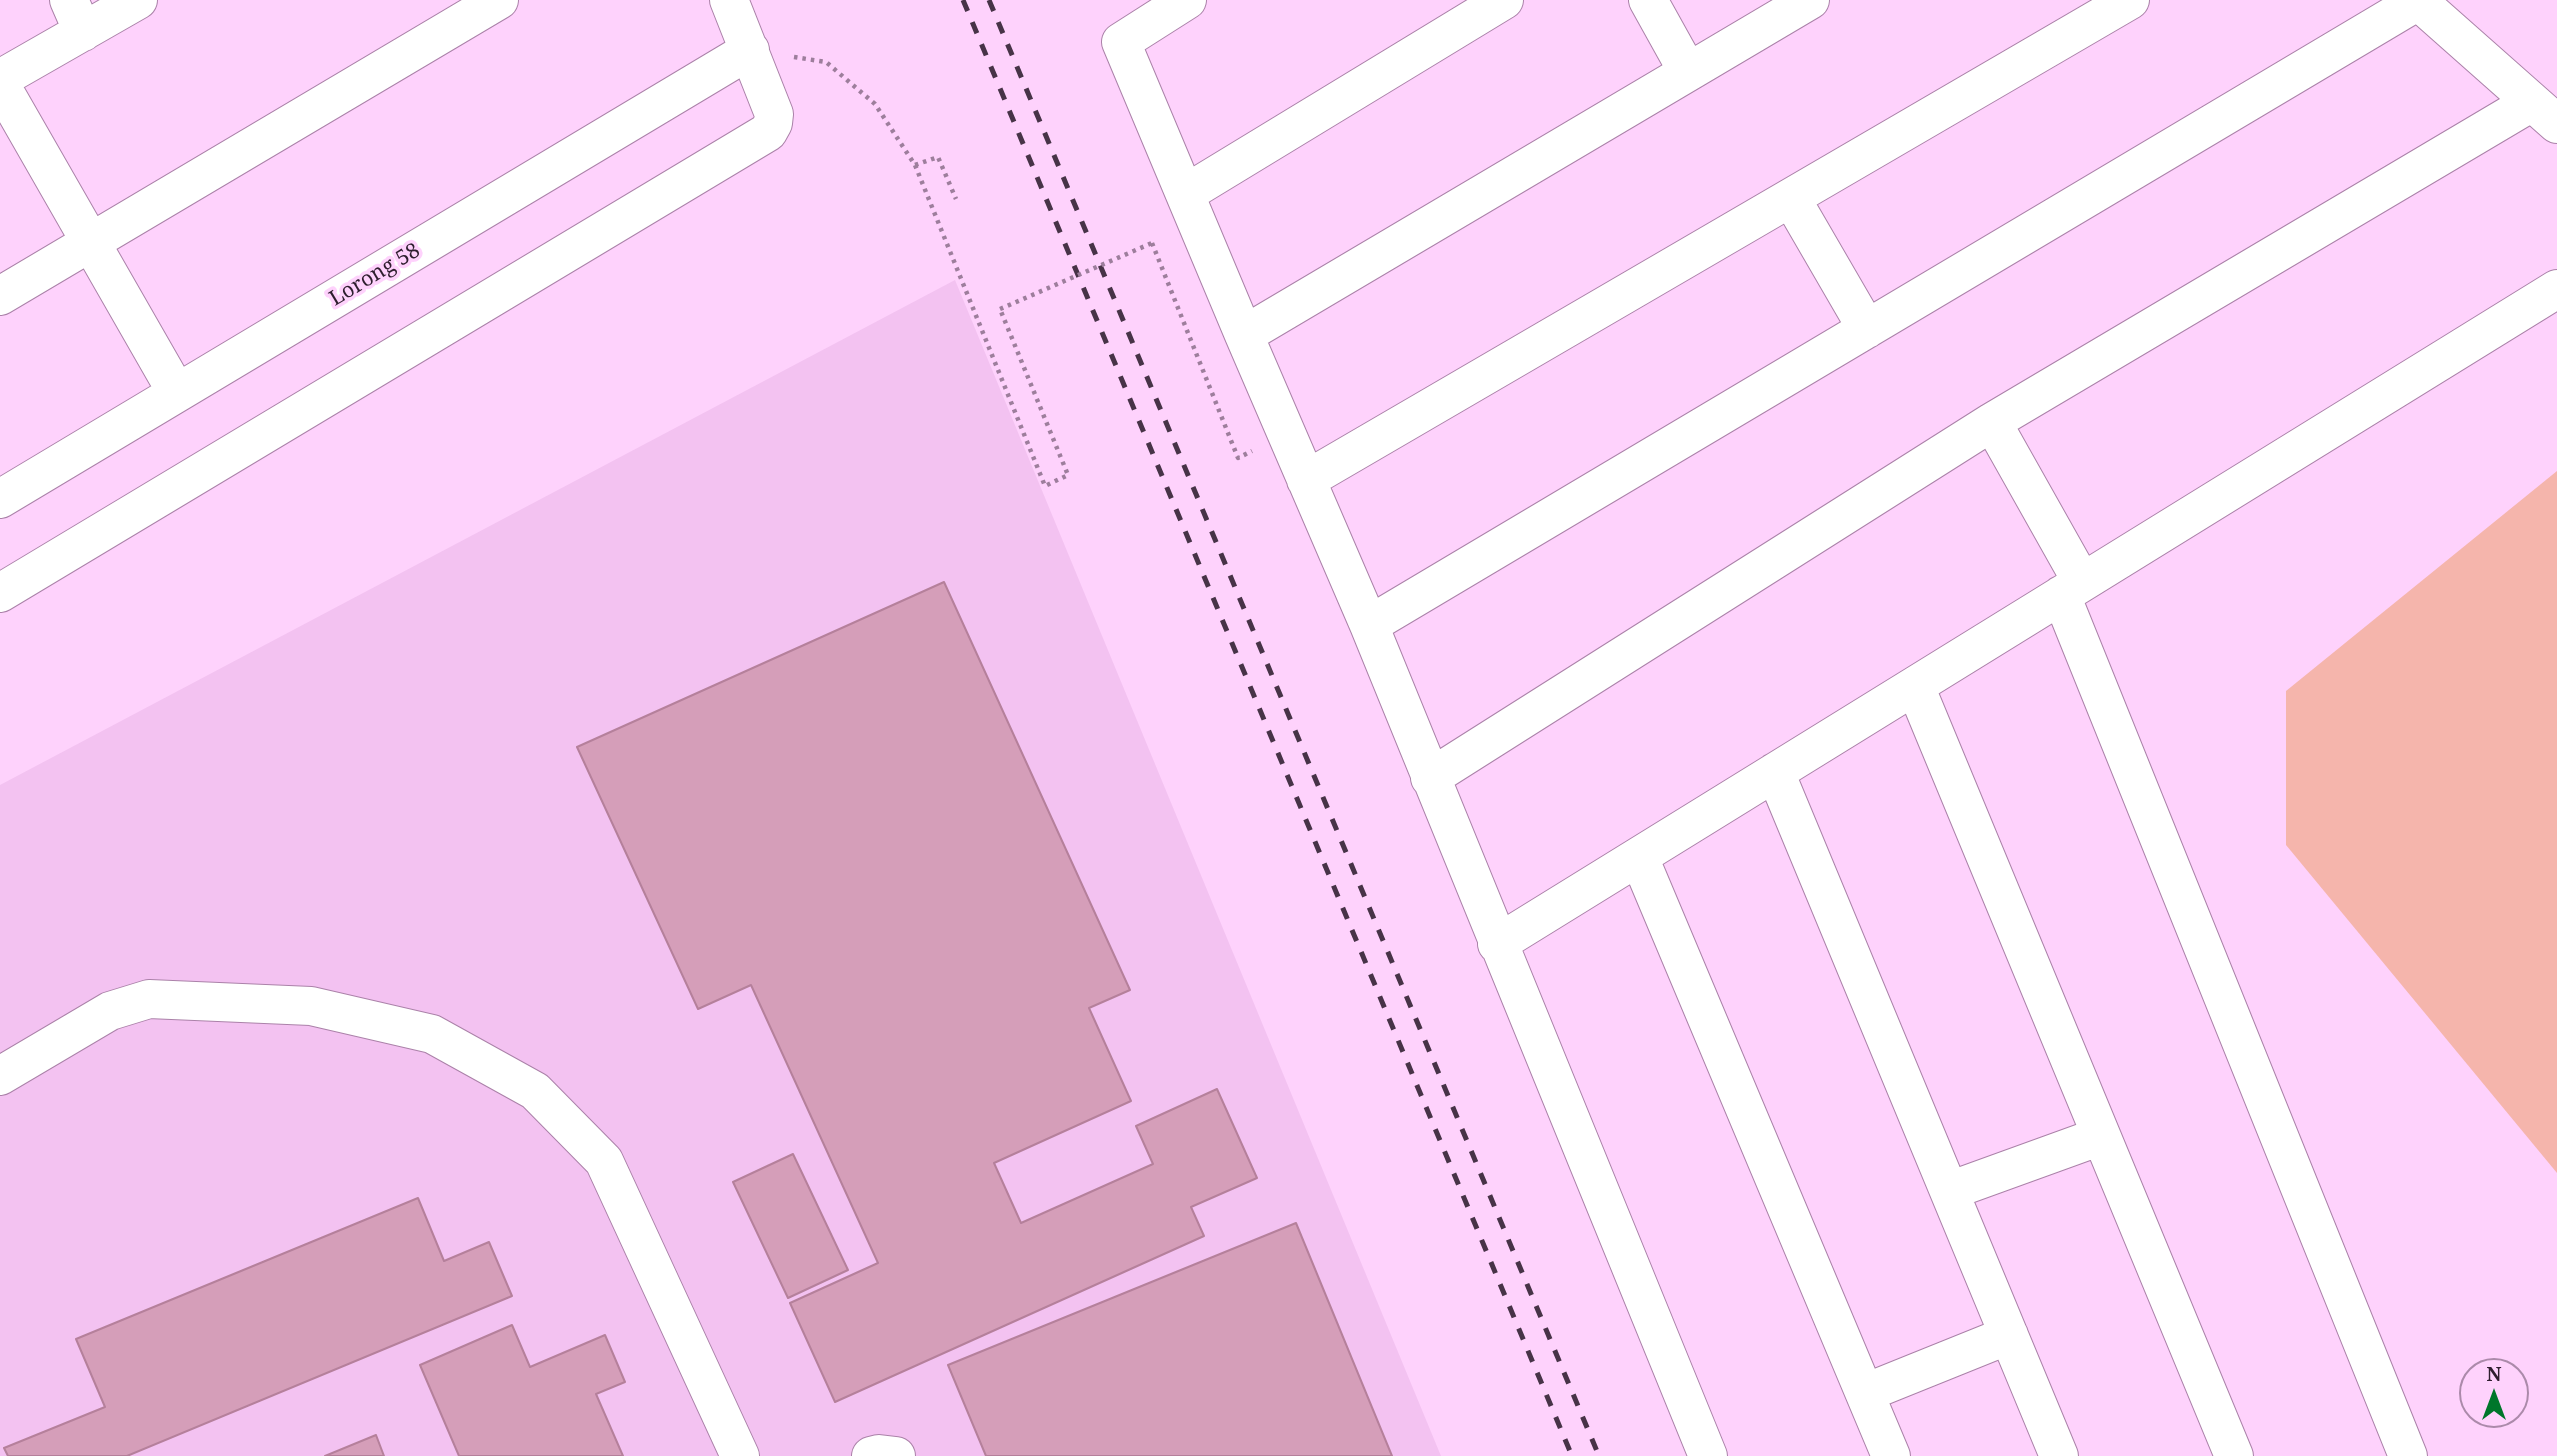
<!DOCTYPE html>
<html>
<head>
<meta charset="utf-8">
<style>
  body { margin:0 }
  #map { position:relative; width:2557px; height:1456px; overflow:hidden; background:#fed2fc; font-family:"Noto Serif",serif }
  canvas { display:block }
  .north { position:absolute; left:2459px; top:1358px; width:70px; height:70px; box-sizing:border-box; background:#fed2fc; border:2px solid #ab8aaa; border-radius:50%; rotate:0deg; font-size:19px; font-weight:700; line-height:28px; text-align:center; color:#2e1e2e }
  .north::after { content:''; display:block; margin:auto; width:24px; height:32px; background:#00762b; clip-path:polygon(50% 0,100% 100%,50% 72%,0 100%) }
</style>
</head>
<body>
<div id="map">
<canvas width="2557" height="1456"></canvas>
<div class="north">N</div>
</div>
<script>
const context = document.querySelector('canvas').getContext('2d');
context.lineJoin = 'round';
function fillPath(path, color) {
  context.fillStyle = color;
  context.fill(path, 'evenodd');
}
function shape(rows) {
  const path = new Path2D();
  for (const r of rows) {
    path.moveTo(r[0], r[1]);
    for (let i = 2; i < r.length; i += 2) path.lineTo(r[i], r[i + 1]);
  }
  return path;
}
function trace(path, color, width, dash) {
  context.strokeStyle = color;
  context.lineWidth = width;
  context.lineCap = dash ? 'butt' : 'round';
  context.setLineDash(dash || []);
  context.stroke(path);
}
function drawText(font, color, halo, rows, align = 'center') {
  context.font = font + ' "Noto Serif",serif';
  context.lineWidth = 7;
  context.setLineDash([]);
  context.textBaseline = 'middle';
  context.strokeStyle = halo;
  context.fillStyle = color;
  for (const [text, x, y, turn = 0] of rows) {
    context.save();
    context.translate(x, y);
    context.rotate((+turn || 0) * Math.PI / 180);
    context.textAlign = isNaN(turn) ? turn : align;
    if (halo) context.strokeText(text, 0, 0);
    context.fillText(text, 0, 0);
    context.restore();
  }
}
fillPath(shape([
  [955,280,1441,1456,0,1456,0,785]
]), '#f3c2f1');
fillPath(shape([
  [2557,471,2557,1173,2286,845,2286,691]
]), '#f5b5ac');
const building = shape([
  [944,582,1130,990,1089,1008,1131,1101,994,1163,1021,1223,1153,1164,1136,1126,1217,1089,1257,1178,1191,1207,1204,1236,835,1402,790,1303,878,1263,751,985,698,1009,577,747,944,582],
  [793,1154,848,1270,788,1298,733,1182,793,1154],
  [418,1198,444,1261,489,1242,512,1296,127,1456,8,1456,4,1448,105,1407,76,1339,418,1198],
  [1296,1223,1392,1456,986,1456,948,1365,1296,1223],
  [512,1325,530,1367,605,1335,625,1382,596,1394,623,1456,459,1456,420,1365,512,1325],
  [376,1435,384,1456,325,1456,376,1435]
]);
fillPath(building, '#d59eb9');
trace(building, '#b5809b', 2);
const minor = shape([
  [69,0,83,32],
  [1187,0,1121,42,1244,335,1369,625,1708,1456],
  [1648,0,1688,72],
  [2417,0,2557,124],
  [0,79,138,0],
  [0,84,177,393],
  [1185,194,1504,0],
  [1791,198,1867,329],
  [0,296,499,0],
  [1244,335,1810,0],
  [1992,422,2082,582],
  [1306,480,2130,0],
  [0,499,750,50],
  [0,593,768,132,773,123,774,114,729,0],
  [2061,595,2408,1456],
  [1369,625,2418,1],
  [1915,686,2234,1456],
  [1775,772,2059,1456],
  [1430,778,1992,422,2532,102],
  [1639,857,1891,1456],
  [1497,944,2557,289],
  [0,1076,110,1011,149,999,311,1006,432,1034,535,1091,604,1161,740,1456],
  [1949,1191,2101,1136],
  [1865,1393,2009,1335],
  [871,1456,879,1454,896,1456]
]);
trace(minor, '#ab82a9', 40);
trace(shape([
  [794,57,826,62,875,104,915,165,1045,486,1068,475,1000,309],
  [915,165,938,157,956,199],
  [1152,243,1238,458,1252,451]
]), '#9d7e9c', 4.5, [3.5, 5]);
trace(minor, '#fff', 38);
trace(shape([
  [963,0,1572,1456],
  [989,0,1599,1456]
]), '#473347', 5, [12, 12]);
trace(shape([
  [1000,309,1152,243]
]), '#9d7e9c', 4.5, [3.5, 5]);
drawText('21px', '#2e1e2e', '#fed2fc', [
  ["Lorong 58",375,275,-31]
]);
</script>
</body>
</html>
